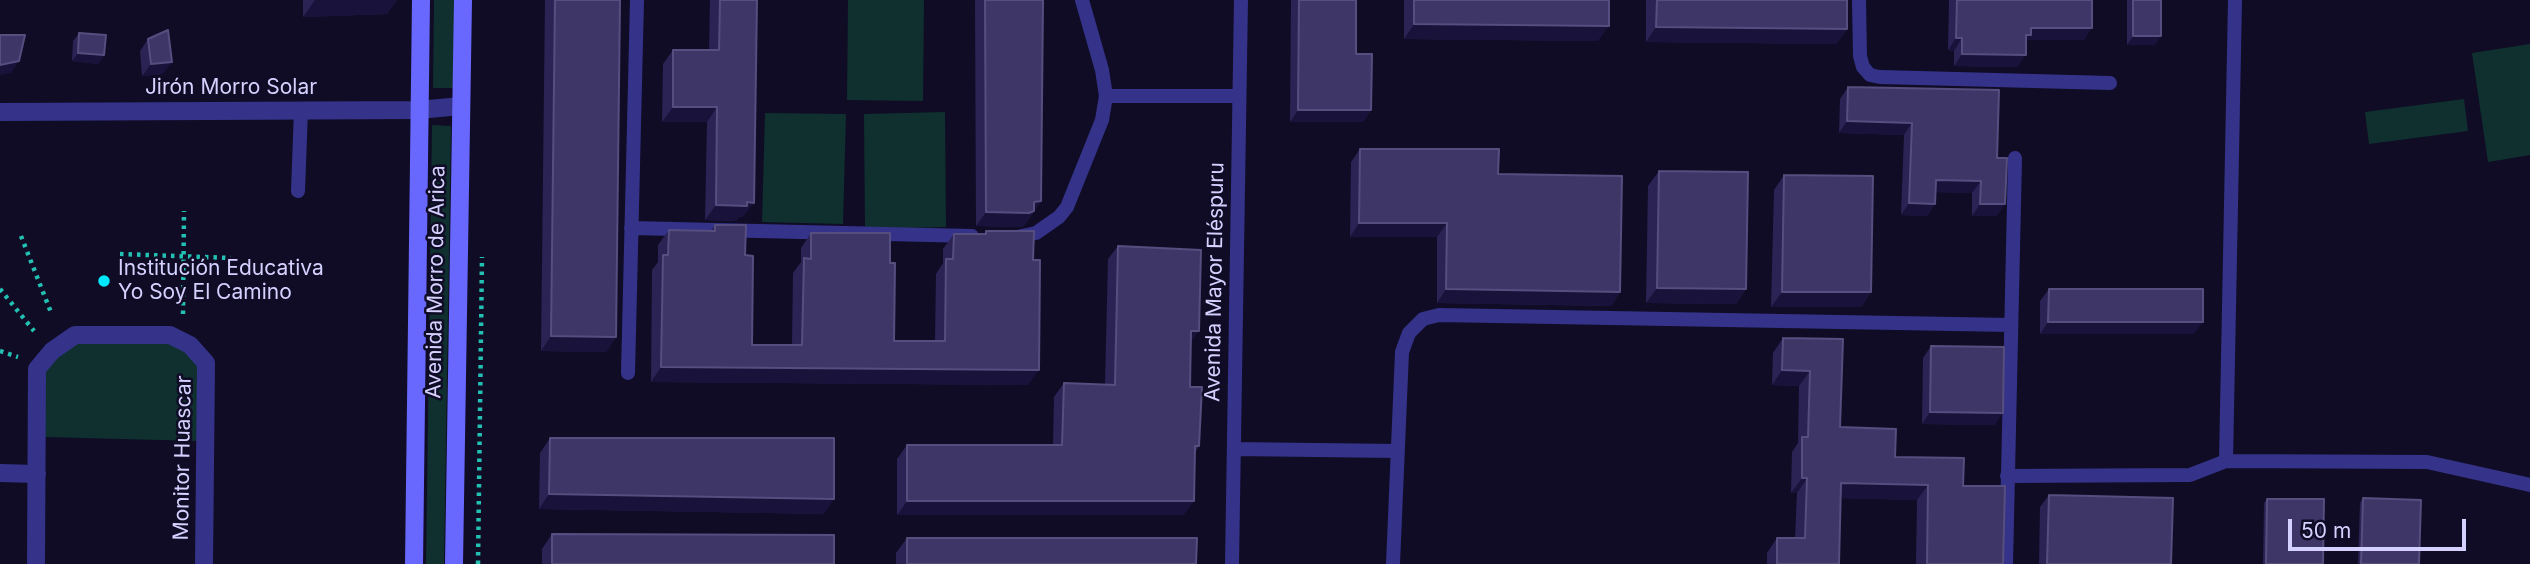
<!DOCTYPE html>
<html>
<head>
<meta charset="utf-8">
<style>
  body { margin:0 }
  #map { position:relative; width:2530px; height:564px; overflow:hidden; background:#100c26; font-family:Inter,sans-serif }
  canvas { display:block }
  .scale { position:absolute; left:2288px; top:519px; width:178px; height:32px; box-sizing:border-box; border:4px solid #d5d1ff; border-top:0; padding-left:9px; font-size:21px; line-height:24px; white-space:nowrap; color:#d5d1ff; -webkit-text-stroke:5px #100c26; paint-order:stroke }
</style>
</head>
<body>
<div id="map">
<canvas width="2530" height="564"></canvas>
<div class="scale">50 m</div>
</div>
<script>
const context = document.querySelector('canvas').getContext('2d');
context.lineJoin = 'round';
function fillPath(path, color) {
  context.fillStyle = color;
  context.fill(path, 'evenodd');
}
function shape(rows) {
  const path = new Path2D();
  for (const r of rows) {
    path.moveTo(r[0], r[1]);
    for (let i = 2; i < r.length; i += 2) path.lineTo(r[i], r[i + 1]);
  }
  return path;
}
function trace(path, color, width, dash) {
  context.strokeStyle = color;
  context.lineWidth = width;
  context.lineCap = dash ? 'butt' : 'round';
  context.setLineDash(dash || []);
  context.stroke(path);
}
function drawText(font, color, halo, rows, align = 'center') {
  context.font = font + ' Inter,sans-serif';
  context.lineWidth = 5;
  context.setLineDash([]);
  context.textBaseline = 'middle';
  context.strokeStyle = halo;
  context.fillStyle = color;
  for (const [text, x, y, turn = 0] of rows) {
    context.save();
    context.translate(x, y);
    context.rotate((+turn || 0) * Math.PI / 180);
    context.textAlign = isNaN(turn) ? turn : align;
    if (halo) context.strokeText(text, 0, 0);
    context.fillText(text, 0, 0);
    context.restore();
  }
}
fillPath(shape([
  [434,0,455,0,453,88,433,88],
  [848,0,924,0,923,101,847,100],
  [2530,44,2530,155,2488,162,2472,53],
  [2464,99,2468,131,2369,144,2365,112],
  [945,112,946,227,865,229,864,114],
  [765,113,846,114,843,224,762,222],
  [432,125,451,126,444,564,426,564],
  [82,337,155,338,188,350,200,365,198,441,45,437,44,372,61,349]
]), '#0f302e');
trace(shape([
  [21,236,52,315],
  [120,254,231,258],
  [0,289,34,331],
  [183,314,184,211],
  [0,351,18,357],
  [478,564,482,257]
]), '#23c1b3', 4.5, [3.5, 5]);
trace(shape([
  [1859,0,1860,56,1863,67,1870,75,1880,77,2110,83],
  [1106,96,1239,96],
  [298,191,301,110],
  [631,228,972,236],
  [1017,237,1036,233,1059,217,1067,207,1102,120,1106,96,1102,70,1082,0],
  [628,373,637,0],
  [1234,449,1397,451],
  [2226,461,2235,0],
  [2007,476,2190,475,2226,461,2427,462,2530,485],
  [1232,564,1241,0],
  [1393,564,1402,352,1409,333,1423,319,1439,315,2011,325],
  [2006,564,2015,158]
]), '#343389', 14);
trace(shape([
  [0,112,418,110,461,106],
  [0,473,37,474],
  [36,564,37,369,52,351,75,335,170,335,190,345,206,363,204,564]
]), '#343389', 18);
trace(shape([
  [414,564,421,0],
  [454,564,463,0]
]), '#6868ff', 18);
fillPath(shape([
  [303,0,397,0,387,14,303,17],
  [545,0,620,0,616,337,606,352,541,351],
  [710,0,757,0,743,217,739,217,736,221,705,220,707,122,662,122,663,64,673,50,709,50],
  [975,0,1043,0,1041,201,1024,226,1019,227,976,226],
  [1291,0,1356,0,1356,54,1371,110,1363,122,1290,122],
  [1404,0,1609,0,1598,41,1404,39],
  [1646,0,1847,0,1847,29,1836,44,1646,42],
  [1949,0,2092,0,2084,40,2027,40,2017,67,1954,66,1954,51,1948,50],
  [2127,0,2161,0,2155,45,2127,45],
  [79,33,104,55,98,64,72,61,73,41],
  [148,39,163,74,142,76,140,51],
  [1848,87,1999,90,1997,216,1972,216,1972,193,1935,192,1935,204,1927,216,1901,215,1904,135,1839,133,1840,99],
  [1360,149,1498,174,1620,292,1611,306,1437,303,1437,237,1350,237,1351,162],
  [1659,171,1746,289,1736,304,1646,303,1648,186],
  [1784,175,1871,292,1861,307,1771,307,1774,190],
  [715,225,745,255,752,345,792,345,793,273,801,262,801,248,811,233,890,263,894,341,935,341,936,274,943,263,943,249,954,234,984,234,986,231,1028,385,651,382,652,270,658,262,658,245,669,230,711,231],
  [1118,246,1191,342,1190,387,1199,446,1194,454,1184,515,897,515,897,459,907,445,1053,445,1054,397,1064,383,1105,384,1108,259],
  [2049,289,2194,334,2040,334,2040,301],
  [1783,338,1843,339,1840,427,1895,457,1963,486,2003,564,1916,564,1917,500,1840,498,1839,564,1767,564,1767,553,1777,538,1795,538,1797,493,1791,493,1792,452,1798,443,1799,386,1772,385,1773,353],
  [1931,346,1995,425,1922,424,1923,358],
  [550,438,824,514,539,509,540,453],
  [2049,495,2171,564,2039,564,2040,507],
  [2363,498,2419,564,2358,564,2360,503],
  [2267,499,2323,564,2263,564,2264,503],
  [552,534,834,564,542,564,542,549],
  [907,538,1196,564,896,564,896,553]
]), '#2c2355');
fillPath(shape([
  [315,0,397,0,387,14,303,17],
  [1414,24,1609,26,1598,41,1404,39],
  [1656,27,1847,29,1836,44,1646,42],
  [2031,28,2092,28,2084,40,2027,40,2023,47,2018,47],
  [2133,36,2161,36,2155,45,2127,45],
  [1956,38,1962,38,1954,51,1948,50],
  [78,53,104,55,98,64,72,61],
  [1962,54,2026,55,2017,67,1954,66],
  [19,61,11,73,0,75,0,65],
  [172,62,163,74,142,76,151,64],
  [673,107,717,107,707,122,662,122],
  [1298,110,1371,110,1363,122,1290,122],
  [1847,121,1912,123,1904,135,1839,133],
  [1936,180,1981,181,1972,193,1927,192],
  [1041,201,1024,226,1019,227,976,226,986,212],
  [747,202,754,203,743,217,739,217,736,221,705,220,716,205],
  [1909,203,1935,204,1927,216,1901,215],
  [1980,204,2005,204,1997,216,1972,216],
  [1359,223,1447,223,1437,237,1350,237],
  [1657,288,1746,289,1736,304,1646,303],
  [1446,289,1620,292,1611,306,1437,303],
  [1782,292,1871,292,1861,307,1771,307],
  [2048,322,2203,322,2194,334,2040,334],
  [1191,331,1199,331,1189,345],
  [551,336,616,337,606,352,541,351],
  [661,367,1039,370,1028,385,651,382],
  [1782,370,1810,371,1799,386,1772,385],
  [1930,412,2003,413,1995,425,1922,424],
  [1802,478,1807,478,1797,493,1791,493],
  [1841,483,1928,485,1917,500,1830,498],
  [549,494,834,499,824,514,539,509],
  [907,501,1194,501,1184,515,897,515]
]), '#19123a');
const building = shape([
  [555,0,620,0,616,337,551,336,555,0],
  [720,0,757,0,754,203,747,202,747,206,716,205,717,107,673,107,673,50,719,50,720,0],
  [985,0,1043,0,1041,201,1034,202,1034,211,1029,213,986,212,985,0],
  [1299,0,1356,0,1356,54,1372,54,1371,110,1298,110,1299,0],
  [1414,0,1609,0,1609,26,1414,24,1414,0],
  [1657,0,1847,0,1847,29,1656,27,1657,0],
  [1957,0,2092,0,2092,28,2031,28,2031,35,2026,35,2026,55,1962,54,1962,38,1956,38,1957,0],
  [2133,0,2161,0,2161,36,2133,36,2133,0],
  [168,30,172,62,151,64,148,39,168,30],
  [79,33,106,35,104,55,78,53,79,33],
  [0,35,25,35,19,61,0,65,0,35],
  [1848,87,1999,90,1997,158,2007,158,2005,204,1980,204,1981,181,1936,180,1935,204,1909,203,1912,123,1847,121,1848,87],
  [1360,149,1499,149,1498,174,1622,176,1620,292,1446,289,1447,223,1359,223,1360,149],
  [1659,171,1748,172,1746,289,1657,288,1659,171],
  [1784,175,1873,176,1871,292,1782,292,1784,175],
  [715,225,746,225,745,255,753,256,752,345,802,345,804,258,811,259,811,233,890,233,890,263,895,263,894,341,945,341,946,259,953,259,954,234,986,234,986,231,1034,231,1033,260,1040,260,1039,370,661,367,663,255,668,255,669,230,715,231,715,225],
  [1118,246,1201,250,1199,331,1191,331,1190,387,1202,387,1199,446,1195,446,1194,501,907,501,907,445,1062,445,1064,383,1115,385,1118,246],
  [2049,289,2203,289,2203,322,2048,322,2049,289],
  [1783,338,1843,339,1840,427,1896,429,1895,457,1964,458,1963,486,2005,486,2003,564,1927,564,1928,485,1841,483,1839,564,1777,564,1777,538,1805,538,1807,478,1802,478,1802,437,1808,437,1810,371,1782,370,1783,338],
  [1931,346,2004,347,2003,413,1930,412,1931,346],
  [550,438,834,438,834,499,549,494,550,438],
  [2049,495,2173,498,2171,564,2047,564,2049,495],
  [2363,498,2421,500,2419,564,2361,564,2363,498],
  [2267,499,2324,499,2323,564,2266,564,2267,499],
  [552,534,834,535,834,564,552,564,552,534],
  [907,538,1197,538,1196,564,907,564,907,538]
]);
fillPath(building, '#3e3667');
trace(building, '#564e7f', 2);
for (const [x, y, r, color] of [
  [104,281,7,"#00e9fc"]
]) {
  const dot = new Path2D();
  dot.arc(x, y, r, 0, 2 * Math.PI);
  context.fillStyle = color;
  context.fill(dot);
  trace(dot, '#100c26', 2.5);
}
drawText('21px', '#d5d1ff', '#100c26', [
  ["Jirón Morro Solar",231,88],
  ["Avenida Morro de Arica",436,282,-89],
  ["Avenida Mayor Eléspuru",1215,282,-89],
  ["Monitor Huascar",183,458,-89]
]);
drawText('21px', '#d5d1ff', '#100c26', [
  ["Institución Educativa",118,269],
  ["Yo Soy El Camino",118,293]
], 'left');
</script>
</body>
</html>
